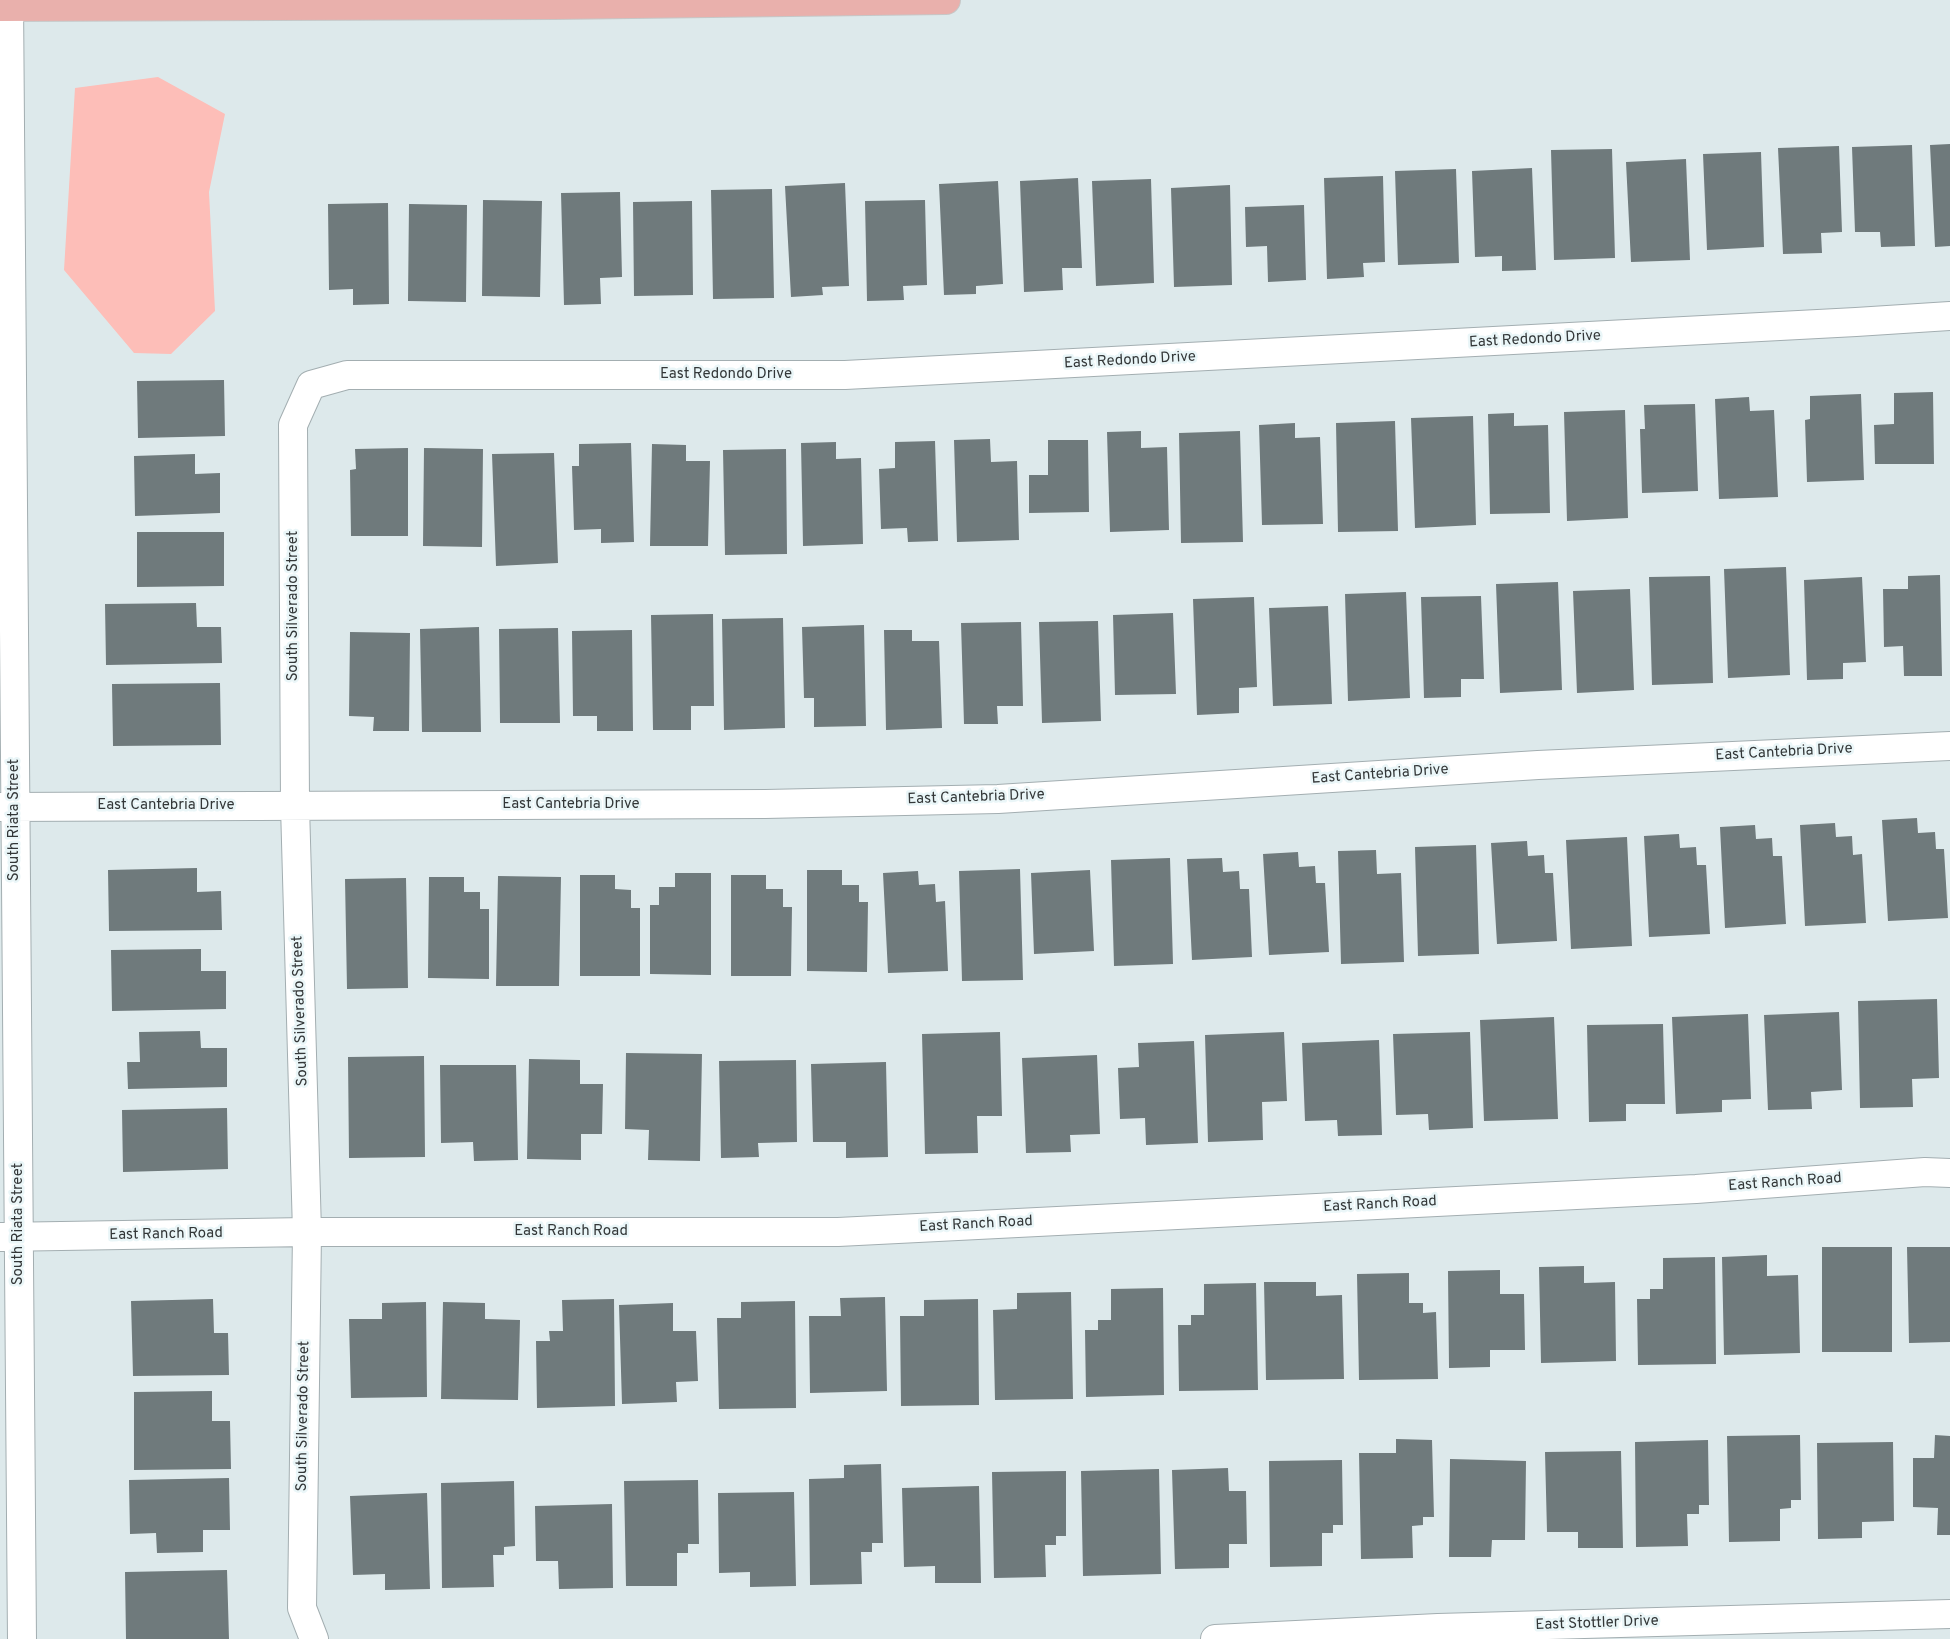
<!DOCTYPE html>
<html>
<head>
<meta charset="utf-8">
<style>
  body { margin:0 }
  canvas { display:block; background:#dde9eb }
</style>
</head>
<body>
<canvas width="1950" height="1639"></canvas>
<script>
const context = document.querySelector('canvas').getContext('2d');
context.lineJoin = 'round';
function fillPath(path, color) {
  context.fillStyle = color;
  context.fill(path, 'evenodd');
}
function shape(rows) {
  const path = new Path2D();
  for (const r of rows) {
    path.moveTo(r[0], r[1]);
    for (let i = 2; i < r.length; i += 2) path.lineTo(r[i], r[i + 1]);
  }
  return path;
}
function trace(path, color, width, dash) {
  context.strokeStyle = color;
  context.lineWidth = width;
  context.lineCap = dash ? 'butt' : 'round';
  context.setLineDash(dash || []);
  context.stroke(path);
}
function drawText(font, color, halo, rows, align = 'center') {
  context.font = font + ' Overpass,sans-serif';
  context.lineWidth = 5;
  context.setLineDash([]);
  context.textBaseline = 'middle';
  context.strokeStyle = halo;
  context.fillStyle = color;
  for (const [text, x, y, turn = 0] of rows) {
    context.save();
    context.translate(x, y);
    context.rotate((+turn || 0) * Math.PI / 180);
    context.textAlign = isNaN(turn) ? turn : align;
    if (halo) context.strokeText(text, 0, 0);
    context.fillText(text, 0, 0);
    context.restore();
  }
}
fillPath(shape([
  [158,77,225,114,209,192,215,311,171,354,134,353,64,270,75,88]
]), '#fdbeb8');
fillPath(shape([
  [1950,144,1950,246,1935,247,1930,145],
  [1912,145,1915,246,1881,247,1880,232,1855,232,1852,147],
  [1839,146,1842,232,1821,233,1822,253,1783,254,1778,148],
  [1612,149,1615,258,1554,260,1551,150],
  [1761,152,1764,247,1707,250,1703,154],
  [1686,159,1690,260,1631,262,1626,162],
  [1532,168,1536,270,1502,271,1502,256,1475,257,1472,171],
  [1456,169,1459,263,1398,265,1395,171],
  [1383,176,1385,262,1363,263,1364,277,1327,279,1324,178],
  [1078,178,1082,268,1062,268,1063,290,1024,292,1020,181],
  [1151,179,1154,283,1096,286,1092,181],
  [998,181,1003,284,976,286,976,294,944,295,939,184],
  [845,183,849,286,822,287,823,295,791,297,785,186],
  [1230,185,1232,285,1174,287,1171,188],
  [772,189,774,298,713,299,711,190],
  [620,192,622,277,600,278,601,304,564,305,561,193],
  [483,200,542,201,540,297,482,296],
  [925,200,927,285,903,286,904,300,867,301,865,201],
  [692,201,693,295,634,296,633,202],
  [388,203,389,304,353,305,353,289,329,290,328,204],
  [409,204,467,205,466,302,408,301],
  [1304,205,1306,280,1268,282,1267,246,1246,247,1245,207],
  [224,380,225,436,138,438,137,381],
  [1933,392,1934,464,1875,464,1874,425,1894,424,1894,393],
  [1861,394,1864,480,1807,482,1805,420,1810,419,1810,396],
  [1749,397,1750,411,1774,410,1778,497,1719,499,1715,399],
  [1695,404,1698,491,1642,493,1640,429,1645,429,1644,405],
  [1625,410,1628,518,1567,521,1564,412],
  [1514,413,1514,426,1548,425,1550,513,1490,514,1488,414],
  [1473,416,1476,525,1415,528,1411,418],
  [1395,421,1398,531,1338,532,1336,423],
  [1295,423,1295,438,1320,437,1323,524,1262,525,1259,425],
  [1141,431,1141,448,1167,447,1169,530,1110,532,1107,432],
  [1240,431,1243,542,1181,543,1179,433],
  [990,439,991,462,1017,461,1019,540,957,542,954,440],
  [1048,440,1088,440,1089,512,1029,513,1029,475,1048,475],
  [935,441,938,541,908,542,907,528,881,529,879,469,895,468,895,442],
  [836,442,836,459,861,458,863,544,803,546,801,443],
  [631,443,634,542,601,543,601,529,574,530,572,466,579,466,579,444],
  [652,444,686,445,686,461,710,461,708,546,650,546],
  [408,448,408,536,351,536,350,470,356,469,355,449],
  [424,448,483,449,482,547,423,546],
  [786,449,787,554,725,555,723,450],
  [554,453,558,563,496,566,492,454],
  [195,454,195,474,220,473,220,513,135,516,134,456],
  [137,532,224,532,224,586,137,587],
  [1786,567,1790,675,1728,678,1724,569],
  [1940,575,1942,676,1904,676,1903,646,1884,647,1883,589,1908,589,1908,576],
  [1710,576,1713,683,1652,685,1649,577],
  [1862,577,1866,662,1843,663,1843,679,1807,680,1804,580],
  [1558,582,1562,690,1500,693,1496,584],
  [1630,589,1634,690,1577,693,1573,591],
  [1406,592,1410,698,1348,701,1345,594],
  [1481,596,1484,679,1461,679,1461,697,1424,698,1421,597],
  [1254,597,1257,687,1239,688,1239,713,1197,715,1193,599],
  [196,603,197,627,221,627,222,663,106,665,105,604],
  [1328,606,1332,704,1273,706,1269,608],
  [1173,613,1176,694,1115,695,1113,615],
  [713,614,714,706,691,706,691,730,653,730,651,615],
  [783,618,785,728,724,730,722,619],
  [1098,621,1101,721,1042,723,1039,622],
  [1021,622,1023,706,997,706,998,724,964,724,961,623],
  [864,625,866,726,814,727,814,698,804,698,802,627],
  [479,627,481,732,422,732,420,629],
  [558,628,560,723,500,723,499,629],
  [632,630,633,731,597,731,597,716,573,716,572,631],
  [884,630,912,630,912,641,939,641,942,728,886,730],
  [350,632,410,633,409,731,373,731,374,717,349,716],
  [220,683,221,745,113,746,112,684],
  [1917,818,1918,833,1935,832,1936,849,1944,849,1948,918,1888,921,1882,820],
  [1835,823,1836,837,1852,836,1853,855,1862,854,1866,923,1805,926,1800,825],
  [1755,825,1756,839,1772,838,1773,856,1782,856,1786,924,1725,928,1720,827],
  [1679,834,1680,848,1696,847,1697,865,1706,865,1710,934,1649,937,1644,836],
  [1627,837,1632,946,1571,949,1566,840],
  [1527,841,1528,856,1544,855,1545,873,1553,873,1557,941,1497,944,1491,843],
  [1476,845,1479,954,1418,956,1415,847],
  [1376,850,1377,874,1401,873,1404,962,1341,964,1338,851],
  [1298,852,1299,867,1315,866,1316,883,1325,883,1329,952,1269,955,1263,854],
  [1170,858,1173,964,1114,966,1111,860],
  [1222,858,1223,872,1239,871,1240,889,1249,889,1252,957,1192,960,1187,859],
  [197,868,197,892,221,891,222,930,109,931,108,870],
  [1020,869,1023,980,962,981,959,871],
  [807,870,842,870,842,885,859,885,859,902,868,902,867,972,807,971],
  [1090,870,1094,951,1034,954,1031,873],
  [918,871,919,885,935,884,936,902,945,901,948,971,888,973,883,873],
  [675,873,711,873,711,975,650,974,650,905,659,905,659,887,675,887],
  [580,875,615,875,615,889,631,890,631,908,640,908,640,976,580,976],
  [731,875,766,875,766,889,783,889,783,907,792,907,791,976,731,976],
  [498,876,561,877,559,986,496,986],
  [429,877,464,877,464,892,480,892,480,909,489,909,489,979,428,978],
  [406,878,408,988,347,989,345,879],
  [201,949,201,971,226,971,226,1009,112,1011,111,950],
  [1937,999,1939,1078,1912,1079,1913,1107,1860,1108,1858,1001],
  [1839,1012,1842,1090,1811,1092,1812,1109,1768,1110,1764,1015],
  [1748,1014,1751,1099,1722,1100,1722,1112,1676,1114,1672,1017],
  [1554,1017,1558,1119,1484,1121,1480,1020],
  [1663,1024,1665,1104,1626,1104,1626,1121,1589,1122,1587,1025],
  [200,1031,201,1048,227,1048,227,1087,128,1089,127,1062,140,1062,139,1032],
  [1000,1032,1002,1116,977,1116,978,1153,925,1154,922,1034],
  [1284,1032,1287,1101,1262,1102,1263,1140,1208,1142,1205,1035],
  [1470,1032,1473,1128,1429,1130,1428,1114,1396,1115,1393,1034],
  [1379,1040,1382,1135,1338,1136,1337,1120,1305,1121,1302,1043],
  [1194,1041,1198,1143,1146,1145,1145,1118,1120,1119,1118,1068,1139,1067,1138,1043],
  [626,1053,702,1054,700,1161,648,1160,649,1130,625,1129],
  [1097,1055,1100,1134,1070,1135,1071,1152,1026,1153,1022,1058],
  [424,1056,425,1157,349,1158,348,1057],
  [529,1059,580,1060,580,1084,603,1084,602,1134,581,1134,581,1160,527,1159],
  [796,1060,797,1142,758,1143,759,1157,721,1158,719,1061],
  [886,1062,888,1157,846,1158,846,1142,813,1142,811,1064],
  [440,1065,516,1065,518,1160,474,1161,473,1142,441,1143],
  [227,1108,228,1169,123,1172,122,1110],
  [1822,1247,1892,1247,1892,1352,1822,1352],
  [1907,1247,1950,1247,1950,1342,1909,1343],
  [1767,1255,1767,1276,1798,1275,1800,1353,1724,1355,1722,1257],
  [1715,1257,1716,1364,1638,1365,1637,1299,1650,1299,1650,1289,1663,1289,1663,1258],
  [1584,1266,1584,1283,1615,1282,1616,1361,1541,1363,1539,1267],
  [1500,1270,1500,1294,1524,1294,1525,1350,1490,1350,1490,1367,1449,1368,1448,1271],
  [1409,1273,1409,1303,1423,1303,1423,1313,1436,1312,1438,1379,1359,1380,1357,1274],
  [1264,1282,1316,1282,1316,1296,1342,1295,1344,1379,1266,1380],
  [1256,1283,1258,1390,1179,1391,1178,1325,1191,1325,1191,1315,1204,1315,1204,1284],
  [1163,1288,1164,1395,1086,1397,1085,1330,1098,1330,1098,1320,1111,1320,1111,1289],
  [1071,1292,1073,1399,995,1400,993,1310,1017,1309,1017,1293],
  [885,1297,887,1391,810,1393,809,1316,841,1316,840,1298],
  [213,1299,214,1333,228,1333,229,1375,133,1376,131,1301],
  [614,1299,615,1406,537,1408,536,1341,550,1341,549,1331,563,1331,562,1300],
  [978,1299,979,1405,901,1406,900,1316,924,1316,924,1300],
  [795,1301,796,1408,719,1409,717,1318,741,1318,741,1302],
  [426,1302,427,1397,351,1398,349,1319,382,1319,382,1303],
  [443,1302,485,1303,485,1319,520,1320,518,1400,441,1399],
  [673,1303,673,1331,696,1331,698,1381,676,1382,677,1402,622,1404,619,1305],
  [212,1391,212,1421,230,1421,231,1469,134,1470,134,1392],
  [1800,1435,1801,1500,1791,1500,1791,1508,1780,1509,1780,1541,1729,1542,1727,1436],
  [1935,1435,1950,1436,1950,1535,1937,1535,1938,1508,1913,1507,1913,1458,1934,1458],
  [1396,1439,1432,1440,1434,1517,1423,1517,1423,1525,1412,1526,1413,1558,1361,1559,1359,1453,1396,1453],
  [1708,1440,1709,1505,1699,1505,1699,1514,1687,1514,1688,1546,1636,1547,1635,1442],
  [1893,1442,1894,1521,1862,1522,1862,1538,1818,1539,1817,1443],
  [1621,1451,1623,1548,1578,1548,1578,1532,1547,1532,1545,1452],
  [1450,1459,1526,1461,1525,1540,1492,1540,1491,1557,1449,1557],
  [1342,1460,1343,1525,1333,1525,1333,1533,1322,1533,1322,1566,1270,1567,1269,1461],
  [881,1464,883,1543,872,1543,872,1552,861,1552,862,1584,810,1585,809,1479,844,1478,844,1465],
  [1228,1468,1229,1491,1246,1491,1247,1544,1229,1544,1229,1568,1175,1569,1172,1470],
  [1159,1469,1161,1574,1083,1576,1081,1471],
  [1066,1471,1066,1536,1056,1536,1056,1545,1045,1545,1046,1577,994,1578,992,1472],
  [229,1478,230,1530,203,1530,203,1552,157,1553,156,1533,130,1534,129,1480],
  [698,1480,699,1544,688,1544,688,1553,677,1553,677,1586,626,1586,624,1481],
  [514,1481,515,1546,504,1547,504,1555,493,1555,494,1587,442,1588,441,1483],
  [979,1486,981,1583,935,1583,935,1566,904,1567,902,1488],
  [794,1492,796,1586,750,1587,750,1572,719,1573,718,1493],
  [427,1493,430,1589,385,1590,385,1574,353,1575,350,1496],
  [612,1504,613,1588,559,1589,558,1561,536,1561,535,1506],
  [227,1570,229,1639,126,1639,125,1572]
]), '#6f7a7c');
const minor = shape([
  [9,0,22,1639],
  [0,807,765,804,998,799,1538,765,1950,746],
  [0,1237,307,1232,838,1232,1696,1189,1925,1172,1950,1173],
  [314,1639,302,1608,307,1232,295,806,293,425,311,385,347,375,845,375,1856,322,1950,316],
  [1215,1639,1438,1628,1950,1614]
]);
const major = shape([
  [0,7,554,5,946,0]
]);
trace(minor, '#a3aeb1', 30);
trace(major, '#c6c7c7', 30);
trace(minor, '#fff', 28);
trace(major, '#e9b0ac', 28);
drawText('15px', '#333738', '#eaf6f8', [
  ["East Redondo Drive",1535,340,-3],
  ["East Redondo Drive",1130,361,-3],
  ["East Redondo Drive",726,375],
  ["South Silverado Street",294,606,-90],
  ["East Cantebria Drive",1784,753,-3],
  ["East Cantebria Drive",1380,775,-4],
  ["East Cantebria Drive",976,798,-2],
  ["East Cantebria Drive",571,805],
  ["East Cantebria Drive",166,806],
  ["South Riata Street",15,820,-90],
  ["South Silverado Street",301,1011,-92],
  ["East Ranch Road",1785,1183,-4],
  ["East Ranch Road",1380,1205,-3],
  ["South Riata Street",19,1224,-90],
  ["East Ranch Road",976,1225,-3],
  ["East Ranch Road",571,1232],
  ["East Ranch Road",166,1235,-1],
  ["South Silverado Street",304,1416,-89],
  ["East Stottler Drive",1597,1624,-2]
]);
</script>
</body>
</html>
